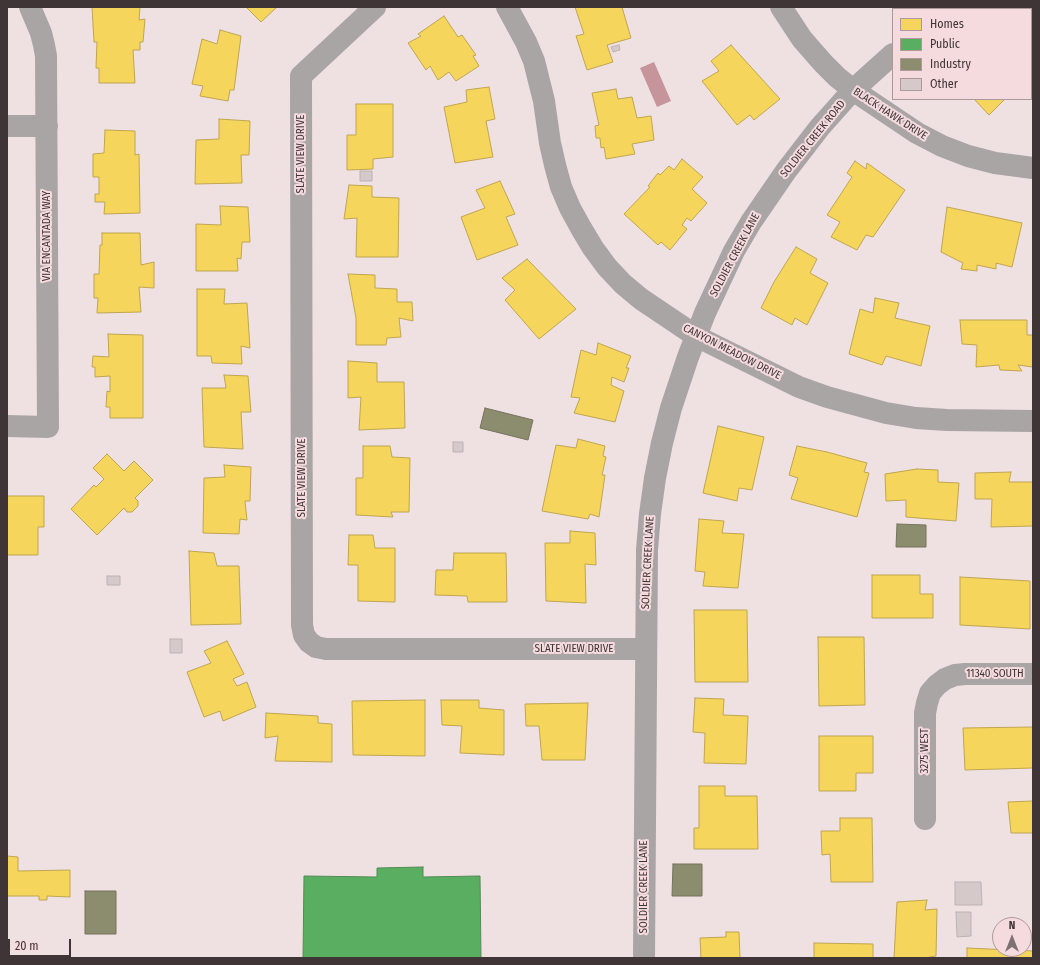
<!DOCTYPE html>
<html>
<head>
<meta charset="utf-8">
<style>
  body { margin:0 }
  #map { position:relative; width:1040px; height:965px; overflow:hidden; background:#efe1e2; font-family:"Fira Sans Condensed",sans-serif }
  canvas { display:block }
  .frame { position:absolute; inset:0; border:8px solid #3f3536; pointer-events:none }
  .legend { position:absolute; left:892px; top:8px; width:140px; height:92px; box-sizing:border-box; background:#f5dbde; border:1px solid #ac999b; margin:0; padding:5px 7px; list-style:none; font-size:12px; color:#3f3536 }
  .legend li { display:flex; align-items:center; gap:8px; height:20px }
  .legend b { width:20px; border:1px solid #ac999b }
  .north { position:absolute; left:992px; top:917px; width:40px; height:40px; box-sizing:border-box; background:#f5dbde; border:1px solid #ac999b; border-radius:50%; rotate:0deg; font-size:11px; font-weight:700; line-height:16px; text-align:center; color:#3f3536 }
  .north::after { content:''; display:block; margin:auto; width:14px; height:18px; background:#7d7172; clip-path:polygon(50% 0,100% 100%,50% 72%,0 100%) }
  .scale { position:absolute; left:8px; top:939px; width:63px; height:18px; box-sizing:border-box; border:2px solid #3f3536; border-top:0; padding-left:5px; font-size:12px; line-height:14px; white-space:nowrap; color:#3f3536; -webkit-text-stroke:3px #f5dbde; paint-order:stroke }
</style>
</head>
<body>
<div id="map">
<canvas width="1040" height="965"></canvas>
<div class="frame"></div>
<ul class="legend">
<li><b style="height:11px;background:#f6d55c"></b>Homes</li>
<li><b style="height:11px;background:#5aae61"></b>Public</li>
<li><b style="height:11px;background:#8c8c6e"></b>Industry</li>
<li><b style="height:11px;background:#d5c9ca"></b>Other</li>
</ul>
<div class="north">N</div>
<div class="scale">20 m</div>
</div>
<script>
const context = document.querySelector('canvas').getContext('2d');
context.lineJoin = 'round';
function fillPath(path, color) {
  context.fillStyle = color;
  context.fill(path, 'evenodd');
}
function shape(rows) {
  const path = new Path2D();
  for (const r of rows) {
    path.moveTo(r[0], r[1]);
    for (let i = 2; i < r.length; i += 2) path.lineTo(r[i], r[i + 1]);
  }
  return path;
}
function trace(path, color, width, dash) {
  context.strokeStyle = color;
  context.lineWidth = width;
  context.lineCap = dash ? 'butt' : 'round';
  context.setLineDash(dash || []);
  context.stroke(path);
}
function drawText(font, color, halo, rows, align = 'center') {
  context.font = font + ' "Fira Sans Condensed",sans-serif';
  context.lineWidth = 4;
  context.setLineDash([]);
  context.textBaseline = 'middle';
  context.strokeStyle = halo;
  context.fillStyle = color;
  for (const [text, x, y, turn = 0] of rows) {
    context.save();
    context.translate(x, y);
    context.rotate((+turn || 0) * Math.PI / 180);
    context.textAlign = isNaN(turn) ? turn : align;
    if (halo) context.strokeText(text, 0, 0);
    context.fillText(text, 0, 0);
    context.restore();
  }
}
fillPath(shape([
  [654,62,671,101,657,107,640,68]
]), '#c6949b');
const homes = shape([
  [92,7,140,7,139,20,145,19,143,42,140,42,140,50,133,50,135,83,99,83,99,68,96,68,97,42,94,42,92,7],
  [246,7,277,7,261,22,246,7],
  [575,7,622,7,631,38,607,45,613,62,587,70,576,36,584,34,575,7],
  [1014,7,1033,7,1033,48,1031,49,1031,9,1010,9,1014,7],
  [444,16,458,37,462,35,476,55,473,56,479,66,456,81,449,72,438,80,430,66,426,70,408,43,421,36,418,34,444,16],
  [220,30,241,36,234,90,230,90,228,101,200,96,203,86,192,84,202,39,217,44,220,30],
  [731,45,780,99,754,120,750,115,737,125,702,81,719,71,711,61,731,45],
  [489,87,495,119,486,121,493,157,455,163,444,107,467,102,466,90,489,87],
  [616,89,618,99,632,97,637,118,651,116,654,140,632,144,635,154,606,159,604,147,601,148,600,138,596,138,595,126,599,125,592,93,616,89],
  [974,99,1005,99,989,115,974,99],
  [356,104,393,104,393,157,373,159,373,169,347,170,347,135,356,135,356,104],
  [219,119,250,121,249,155,241,155,242,183,195,184,196,140,219,139,219,119],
  [105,130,135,131,135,155,139,154,140,213,104,214,105,202,95,202,95,194,99,194,99,177,93,177,93,154,104,153,105,130],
  [682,159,703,177,692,189,707,203,691,221,687,218,682,225,687,229,670,250,661,242,658,245,624,214,650,187,648,186,658,173,660,175,669,166,674,170,682,159],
  [855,161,866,169,867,163,905,190,873,237,866,235,857,250,831,237,840,222,827,215,852,177,847,173,855,161],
  [500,181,515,214,506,217,518,245,477,260,461,217,485,208,476,190,500,181],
  [349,185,372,186,372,197,399,198,398,257,356,257,357,218,344,219,349,185],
  [220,206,248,207,250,242,242,242,241,259,237,258,238,271,196,271,196,224,221,225,220,206],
  [947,207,1022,223,1012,267,996,263,996,269,977,265,977,271,961,269,963,263,941,252,947,207],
  [102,233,140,233,141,265,154,262,154,288,139,287,141,312,97,313,98,298,94,298,94,274,99,274,100,245,102,245,102,233],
  [796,247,817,259,810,273,828,283,807,325,795,318,792,325,761,308,774,282,796,247],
  [527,259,576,309,539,339,505,300,515,290,502,278,527,259],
  [348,274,375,275,375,288,397,289,397,302,412,302,413,321,399,318,401,337,387,338,386,345,356,345,356,318,348,274],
  [197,289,225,289,224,304,247,303,250,348,241,346,242,364,212,363,211,356,197,356,197,289],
  [875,298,899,303,895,318,930,326,921,366,886,356,882,365,849,354,860,309,873,313,875,298],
  [960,320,1027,320,1027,335,1033,335,1033,367,1018,365,1022,371,1000,370,999,365,976,367,977,345,962,344,960,320],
  [108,334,143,335,143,418,110,418,110,407,106,407,107,391,110,392,110,376,95,377,95,367,92,367,93,356,109,357,108,334],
  [598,343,631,356,626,368,629,368,624,382,612,377,611,385,624,391,615,422,574,413,580,398,571,397,581,350,596,355,598,343],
  [348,361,377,363,377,382,404,382,405,428,359,430,361,397,348,398,348,361],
  [224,375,248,376,251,412,241,412,243,449,204,447,202,388,226,388,224,375],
  [718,426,764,437,752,490,739,488,737,501,703,493,718,426],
  [578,439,605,446,603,456,606,457,602,475,605,475,599,517,590,514,588,519,542,511,556,445,576,448,578,439],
  [363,446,390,446,392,457,410,458,409,512,391,512,393,517,356,515,356,478,363,478,363,446],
  [797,446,827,452,867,463,864,472,869,473,857,517,791,499,798,478,789,475,797,446],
  [107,454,124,471,134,461,153,480,135,498,138,501,138,506,132,512,127,512,124,508,97,535,71,509,94,485,96,487,104,479,93,468,107,454],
  [224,465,251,467,250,501,245,501,247,520,240,519,239,534,203,533,204,478,225,477,224,465],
  [917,469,938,470,938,482,959,483,956,521,906,517,906,500,886,501,885,474,917,469],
  [1011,472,1009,482,1033,482,1033,526,991,527,992,499,975,499,975,473,1011,472],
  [7,496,44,496,44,527,38,527,38,555,7,555,7,496],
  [699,519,724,521,722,533,744,534,738,588,703,586,705,572,695,571,699,519],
  [570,531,595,533,596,565,585,564,586,603,546,601,545,543,570,543,570,531],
  [349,535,373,535,375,548,395,548,395,602,358,601,358,565,348,565,349,535],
  [189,551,214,553,217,566,239,566,241,624,191,625,189,551],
  [454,553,506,553,507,602,468,602,467,596,435,595,436,570,453,570,454,553],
  [872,575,920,575,920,594,933,594,933,618,872,618,872,575],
  [960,577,1030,581,1030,629,960,625,960,577],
  [694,610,747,610,748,682,695,682,694,610],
  [818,637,864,637,865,705,819,706,818,637],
  [227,641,244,674,233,679,237,686,247,682,256,707,223,721,220,711,204,717,187,672,211,663,204,651,227,641],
  [695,698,724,699,723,715,748,716,746,764,704,763,705,733,693,732,695,698],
  [425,700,425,756,353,755,352,701,425,700],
  [441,700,479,700,479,708,504,710,504,755,460,753,462,726,442,725,441,700],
  [588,703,585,760,542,760,539,726,526,726,525,704,588,703],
  [266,713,318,716,318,723,332,724,332,762,275,761,278,736,265,738,266,713],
  [1033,727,1033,768,965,770,963,728,1033,727],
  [819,736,873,736,873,773,856,773,856,791,819,791,819,736],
  [699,786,725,786,725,796,757,796,758,849,694,849,694,828,699,828,699,786],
  [1033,801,1033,833,1011,833,1008,802,1033,801],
  [840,818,872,818,873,882,831,882,830,854,822,855,821,831,840,831,840,818],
  [7,856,18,857,18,871,70,870,70,897,47,896,47,900,39,900,39,896,7,896,7,856],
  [927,900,925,910,937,909,936,956,924,958,894,958,897,902,927,900],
  [726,932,739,932,740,958,701,958,700,938,726,937,726,932],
  [814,943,873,944,873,958,814,958,814,943],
  [967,948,1033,951,1033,958,967,958,967,948]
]);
fillPath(homes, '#f6d55c');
trace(homes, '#bfa551', 1);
const public = shape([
  [423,867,423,877,480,876,481,958,303,958,304,876,377,877,377,868,423,867]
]);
fillPath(public, '#5aae61');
trace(public, '#528a54', 1);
const industry = shape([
  [485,408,533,420,528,440,480,428,485,408],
  [897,524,926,525,926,547,896,547,897,524],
  [673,864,702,864,702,896,672,896,673,864],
  [85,891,116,891,116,934,85,934,85,891]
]);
fillPath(industry, '#8c8c6e');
trace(industry, '#75725d', 1);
const building = shape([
  [619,45,620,50,613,52,611,47,619,45],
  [360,171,372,171,372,181,360,181,360,171],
  [453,442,463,442,463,452,453,452,453,442],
  [107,576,120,576,120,585,107,585,107,576],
  [170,639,182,639,182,653,170,653,170,639],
  [955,882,981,882,982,905,955,905,955,882],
  [956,912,971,912,971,936,957,937,956,912]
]);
fillPath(building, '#d5c9ca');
trace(building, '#bdb2b3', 1);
trace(shape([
  [375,7,301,76,302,625,304,635,309,642,316,647,326,649,645,649],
  [507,7,526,42,534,61,544,101,550,143,555,165,561,187,570,208,581,228,593,248,607,267,623,284,641,299,696,336,716,346,799,387,827,397,886,413,916,418,947,420,1033,421],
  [781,7,802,39,823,63,837,77,853,90,917,133,942,146,968,156,995,163,1033,168],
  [939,9,942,7],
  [7,126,47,126],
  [7,426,48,427,46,56,44,45,41,33,30,7],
  [925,819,925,713,927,703,930,693,937,685,945,679,955,675,965,674,1033,674],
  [644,958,647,550,650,514,655,478,662,443,671,408,688,357,705,313,734,251,751,222,786,171,820,127,853,90,893,54]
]), '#aaa5a5', 22);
drawText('11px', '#3f3536', '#f5dbde', [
  ["BLACK HAWK DRIVE",890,114,33],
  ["SOLDIER CREEK ROAD",813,139,-51],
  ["SLATE VIEW DRIVE",301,154,-90],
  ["VIA ENCANTADA WAY",47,236,-90],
  ["SOLDIER CREEK LANE",735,255,-62],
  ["CANYON MEADOW DRIVE",732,352,27],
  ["SLATE VIEW DRIVE",302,478,-90],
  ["SOLDIER CREEK LANE",648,563,-87],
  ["SLATE VIEW DRIVE",574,649],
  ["11340 SOUTH",995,674],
  ["3275 WEST",925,751,-90],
  ["SOLDIER CREEK LANE",644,887,-90]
]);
</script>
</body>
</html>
